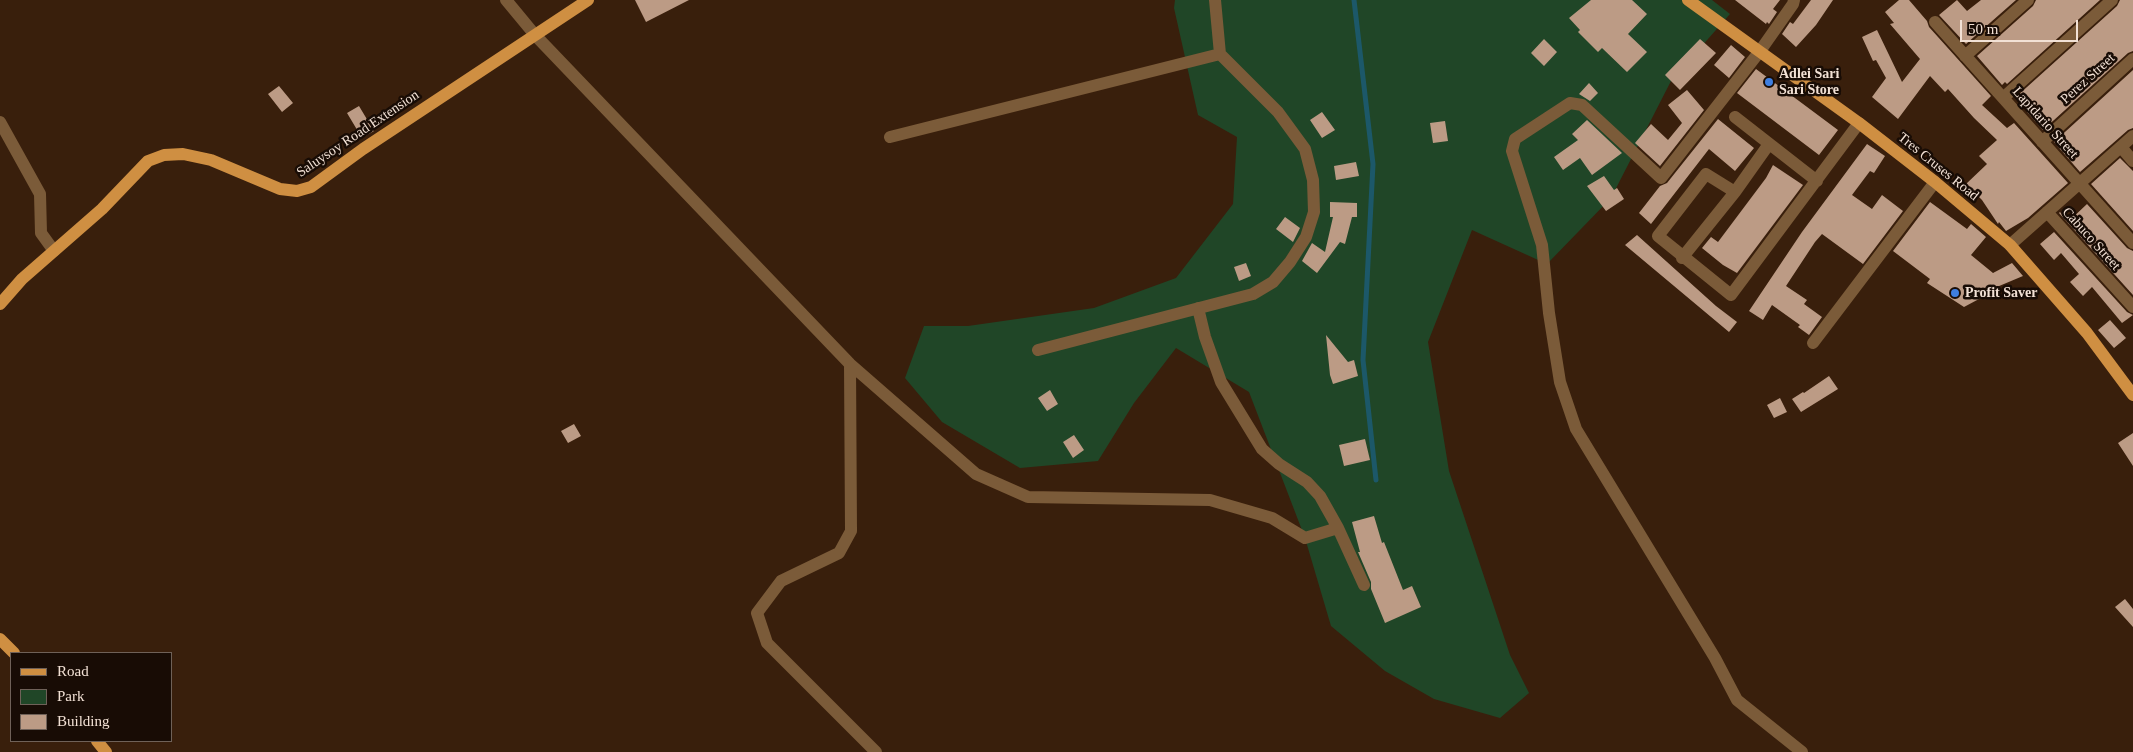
<!DOCTYPE html>
<html>
<head>
<meta charset="utf-8">
<style>
  body { margin:0 }
  #map { position:relative; width:2133px; height:752px; overflow:hidden; background:#391f0c; font-family:Georgia,serif }
  canvas { display:block }
  .legend { position:absolute; left:10px; top:652px; width:162px; height:90px; box-sizing:border-box; background:#180c05; border:1px solid #6f6158; margin:0; padding:6px 9px; list-style:none; font-size:15px; color:#f2e1d5 }
  .legend li { display:flex; align-items:center; gap:10px; height:25px }
  .legend b { width:25px; border:1px solid #6f6158 }
  .scale { position:absolute; left:1960px; top:20px; width:118px; height:22px; box-sizing:border-box; border:2px solid #f2e1d5; border-top:0; padding-left:6px; font-size:15px; line-height:18px; white-space:nowrap; color:#f2e1d5; -webkit-text-stroke:4px #180c05; paint-order:stroke }
</style>
</head>
<body>
<div id="map">
<canvas width="2133" height="752"></canvas>
<ul class="legend">
<li><b style="height:6px;background:#cf8f42"></b>Road</li>
<li><b style="height:14px;background:#204627"></b>Park</li>
<li><b style="height:14px;background:#bc9b85"></b>Building</li>
</ul>
<div class="scale">50 m</div>
</div>
<script>
const ctx = document.querySelector('canvas').getContext('2d');
ctx.lineJoin = 'round';
function paint(path, color) { ctx.fillStyle = color; ctx.fill(path, 'evenodd'); }
const shape = rows => new Path2D(rows.map(r => 'M' + r).join(''));
function stroke(path, color, width, dash) { ctx.strokeStyle = color; ctx.lineWidth = width; ctx.lineCap = dash ? 'butt' : 'round'; ctx.setLineDash(dash || []); ctx.stroke(path); }
function label(font, color, halo, rows, align = 'center') {
  ctx.font = font + ' Georgia,serif'; ctx.lineWidth = 5; ctx.setLineDash([]); ctx.textBaseline = 'middle'; ctx.strokeStyle = halo; ctx.fillStyle = color; for (const [text, x, y, turn = 0] of rows) {
    ctx.save(); ctx.translate(x, y); ctx.rotate((+turn || 0) * Math.PI / 180); ctx.textAlign = isNaN(turn) ? turn : align; if (halo) ctx.strokeText(text, 0, 0); ctx.fillText(text, 0, 0); ctx.restore();
  }
}
paint(shape([
  [1175,0,1712,0,1730,14,1671,81,1611,198,1547,264,1472,230,1428,342,1449,471,1510,655,1529,693,1500,718,1434,699,1385,671,1331,626,1305,538,1249,392,1176,348,1134,403,1098,461,1020,468,942,422,905,378,924,326,968,326,1094,308,1176,278,1233,204,1237,137,1198,115,1174,8]
]), '#204627');
stroke(shape([
  [1354,0,1373,164,1363,360,1376,480]
]), '#1c5869', 5);
paint(shape([
  [635,0,689,0,646,22],
  [1591,0,1632,0,1647,14,1628,34,1647,52,1627,72,1602,48,1598,52,1578,32,1580,30,1569,18],
  [1735,0,1780,0,1773,9,1777,12,1769,24,1767,22,1766,24],
  [1811,0,1833,0,1816,25,1796,47,1782,34,1790,22,1793,24],
  [1899,0,1909,0,1927,21,1929,27,1991,96,1982,105,2007,128,2014,123,2068,183,2028,218,2006,231,1999,222,1998,224,1982,200,1966,184,1987,164,1979,156,1997,140,1974,118,1948,89,1945,92,1930,76,1898,119,1872,97,1886,78,1876,60,1873,61,1862,37,1877,30,1902,82,1920,59,1890,24,1894,23,1885,12],
  [1957,0,1967,11,1981,0,2016,0,1966,44,1939,15],
  [2036,0,2100,0,2007,84,2005,82,2002,85,1977,56,2033,6],
  [2120,0,2133,0,2133,51,2128,53,2043,130,2027,112,2030,110,2017,96,2117,6],
  [1544,39,1557,52,1544,66,1531,53],
  [1700,39,1716,53,1680,90,1665,75],
  [1731,45,1745,57,1729,78,1714,65],
  [1756,69,1838,130,1819,155,1737,93],
  [2133,70,2133,128,2128,130,2080,172,2054,142],
  [1589,83,1598,93,1590,101,1579,94],
  [279,86,293,103,282,112,268,94],
  [1687,90,1704,110,1660,166,1635,143,1651,124,1668,140,1682,123,1668,105],
  [359,106,374,131,362,138,347,113],
  [1322,112,1335,130,1322,138,1310,120],
  [1718,119,1754,148,1735,171,1709,149,1651,224,1639,213,1660,186,1667,183],
  [1587,120,1622,153,1592,175,1580,158,1563,170,1554,157,1578,140,1572,134],
  [1445,121,1448,141,1433,143,1430,123],
  [1867,144,1885,156,1874,173,1870,171,1852,195,1872,209,1882,195,1903,211,1863,264,1822,234,1815,242,1786,286,1807,300,1804,304,1822,317,1809,335,1798,327,1800,325,1772,305,1763,320,1749,311,1802,232],
  [2120,158,2133,171,2133,231,2091,184],
  [1356,162,1359,176,1336,180,1334,166],
  [1773,165,1803,185,1737,273,1723,265,1702,248,1711,237,1718,242,1766,178],
  [1604,176,1614,190,1617,188,1624,199,1606,211,1587,186],
  [1330,202,1357,203,1357,217,1352,217,1345,244,1340,242,1317,273,1302,261,1312,243,1325,252,1333,217,1330,217],
  [1930,202,1967,229,1971,224,1986,237,1971,255,1993,273,2012,263,2023,276,1992,289,1994,291,1964,307,1927,283,1930,279,1893,251],
  [2087,204,2127,248,2133,251,2133,295,2059,213,2060,212,2068,222],
  [1285,217,1300,228,1293,242,1276,229],
  [2054,232,2127,312,2133,315,2122,323,2092,287,2083,296,2070,282,2079,274,2061,253,2054,260,2040,244],
  [1637,235,1716,306,1737,322,1729,332,1625,245],
  [1246,263,1251,276,1239,281,1234,267],
  [2110,320,2126,338,2114,348,2098,330],
  [1326,335,1348,362,1354,360,1358,376,1333,384,1330,375],
  [1829,376,1838,389,1801,412,1792,399,1803,392,1804,393],
  [1050,390,1058,404,1047,411,1038,398],
  [1780,398,1787,412,1774,418,1767,405],
  [574,424,581,436,568,443,561,431],
  [2133,433,2133,466,2118,443],
  [1074,435,1084,450,1073,458,1063,442],
  [1365,439,1370,460,1344,466,1339,445],
  [1374,516,1382,543,1384,542,1403,590,1412,586,1421,607,1385,623,1371,589,1371,582,1358,552,1360,552,1352,522],
  [2125,599,2133,609,2133,627,2115,607]
]), '#bc9b85');
stroke(shape([
  [506,0,535,35,850,364,976,474,1028,497,1210,500,1272,518,1305,538,1338,528],
  [1794,0,1793,4,1760,51,1661,178,1582,105,1570,103,1515,139,1512,151,1542,245,1549,313,1560,382,1576,429,1715,658,1737,700,1802,752],
  [1935,22,2133,243],
  [1965,56,2028,0],
  [2003,98,2112,0],
  [1735,117,1817,181],
  [0,122,40,194,41,233,54,251],
  [890,137,1220,54],
  [2042,142,2133,59],
  [2121,147,2133,161],
  [1735,192,1706,174,1658,236,1731,295,1859,123],
  [2047,212,2133,307],
  [2010,245,2133,136],
  [1682,258,1735,192,1769,144],
  [1198,308,1205,337,1221,382,1262,449,1279,464,1307,482,1320,496,1338,528,1364,585],
  [1813,343,1935,182],
  [1038,350,1253,294,1273,282,1290,262,1306,237,1314,212,1313,180,1305,149,1278,112,1220,54,1215,0],
  [850,364,851,531,839,553,781,581,757,613,767,643,876,752]
]), '#7b5b39', 12);
stroke(shape([
  [1688,0,1859,123,1935,182,2010,245,2087,333,2133,395],
  [0,304,22,279,102,209,148,161,164,155,183,154,211,160,280,189,297,191,311,187,363,149,588,0],
  [0,639,14,653],
  [97,741,106,752]
]), '#cf8f42', 12);
for (const [x, y, r, color] of [
  [1769,82,5,"#3f7fe0"],
  [1955,293,5,"#3f7fe0"]
]) { const dot = new Path2D(); dot.arc(x, y, r, 0, 2 * Math.PI); ctx.fillStyle = color; ctx.fill(dot); stroke(dot, '#180c05', 2); }
label('bold 14px', '#f2e1d5', '#180c05', [
  ["Adlei Sari",1779,74],
  ["Sari Store",1779,90],
  ["Profit Saver",1965,293]
], 'left');
label('14px', '#f2e1d5', '#180c05', [
  ["Perez Street",2088,79,-42],
  ["Lapidario Street",2045,123,48],
  ["Saluysoy Road Extension",358,134,-34],
  ["Tres Cruses Road",1938,167,39],
  ["Cabuco Street",2091,239,48]
]);
</script>
</body>
</html>
